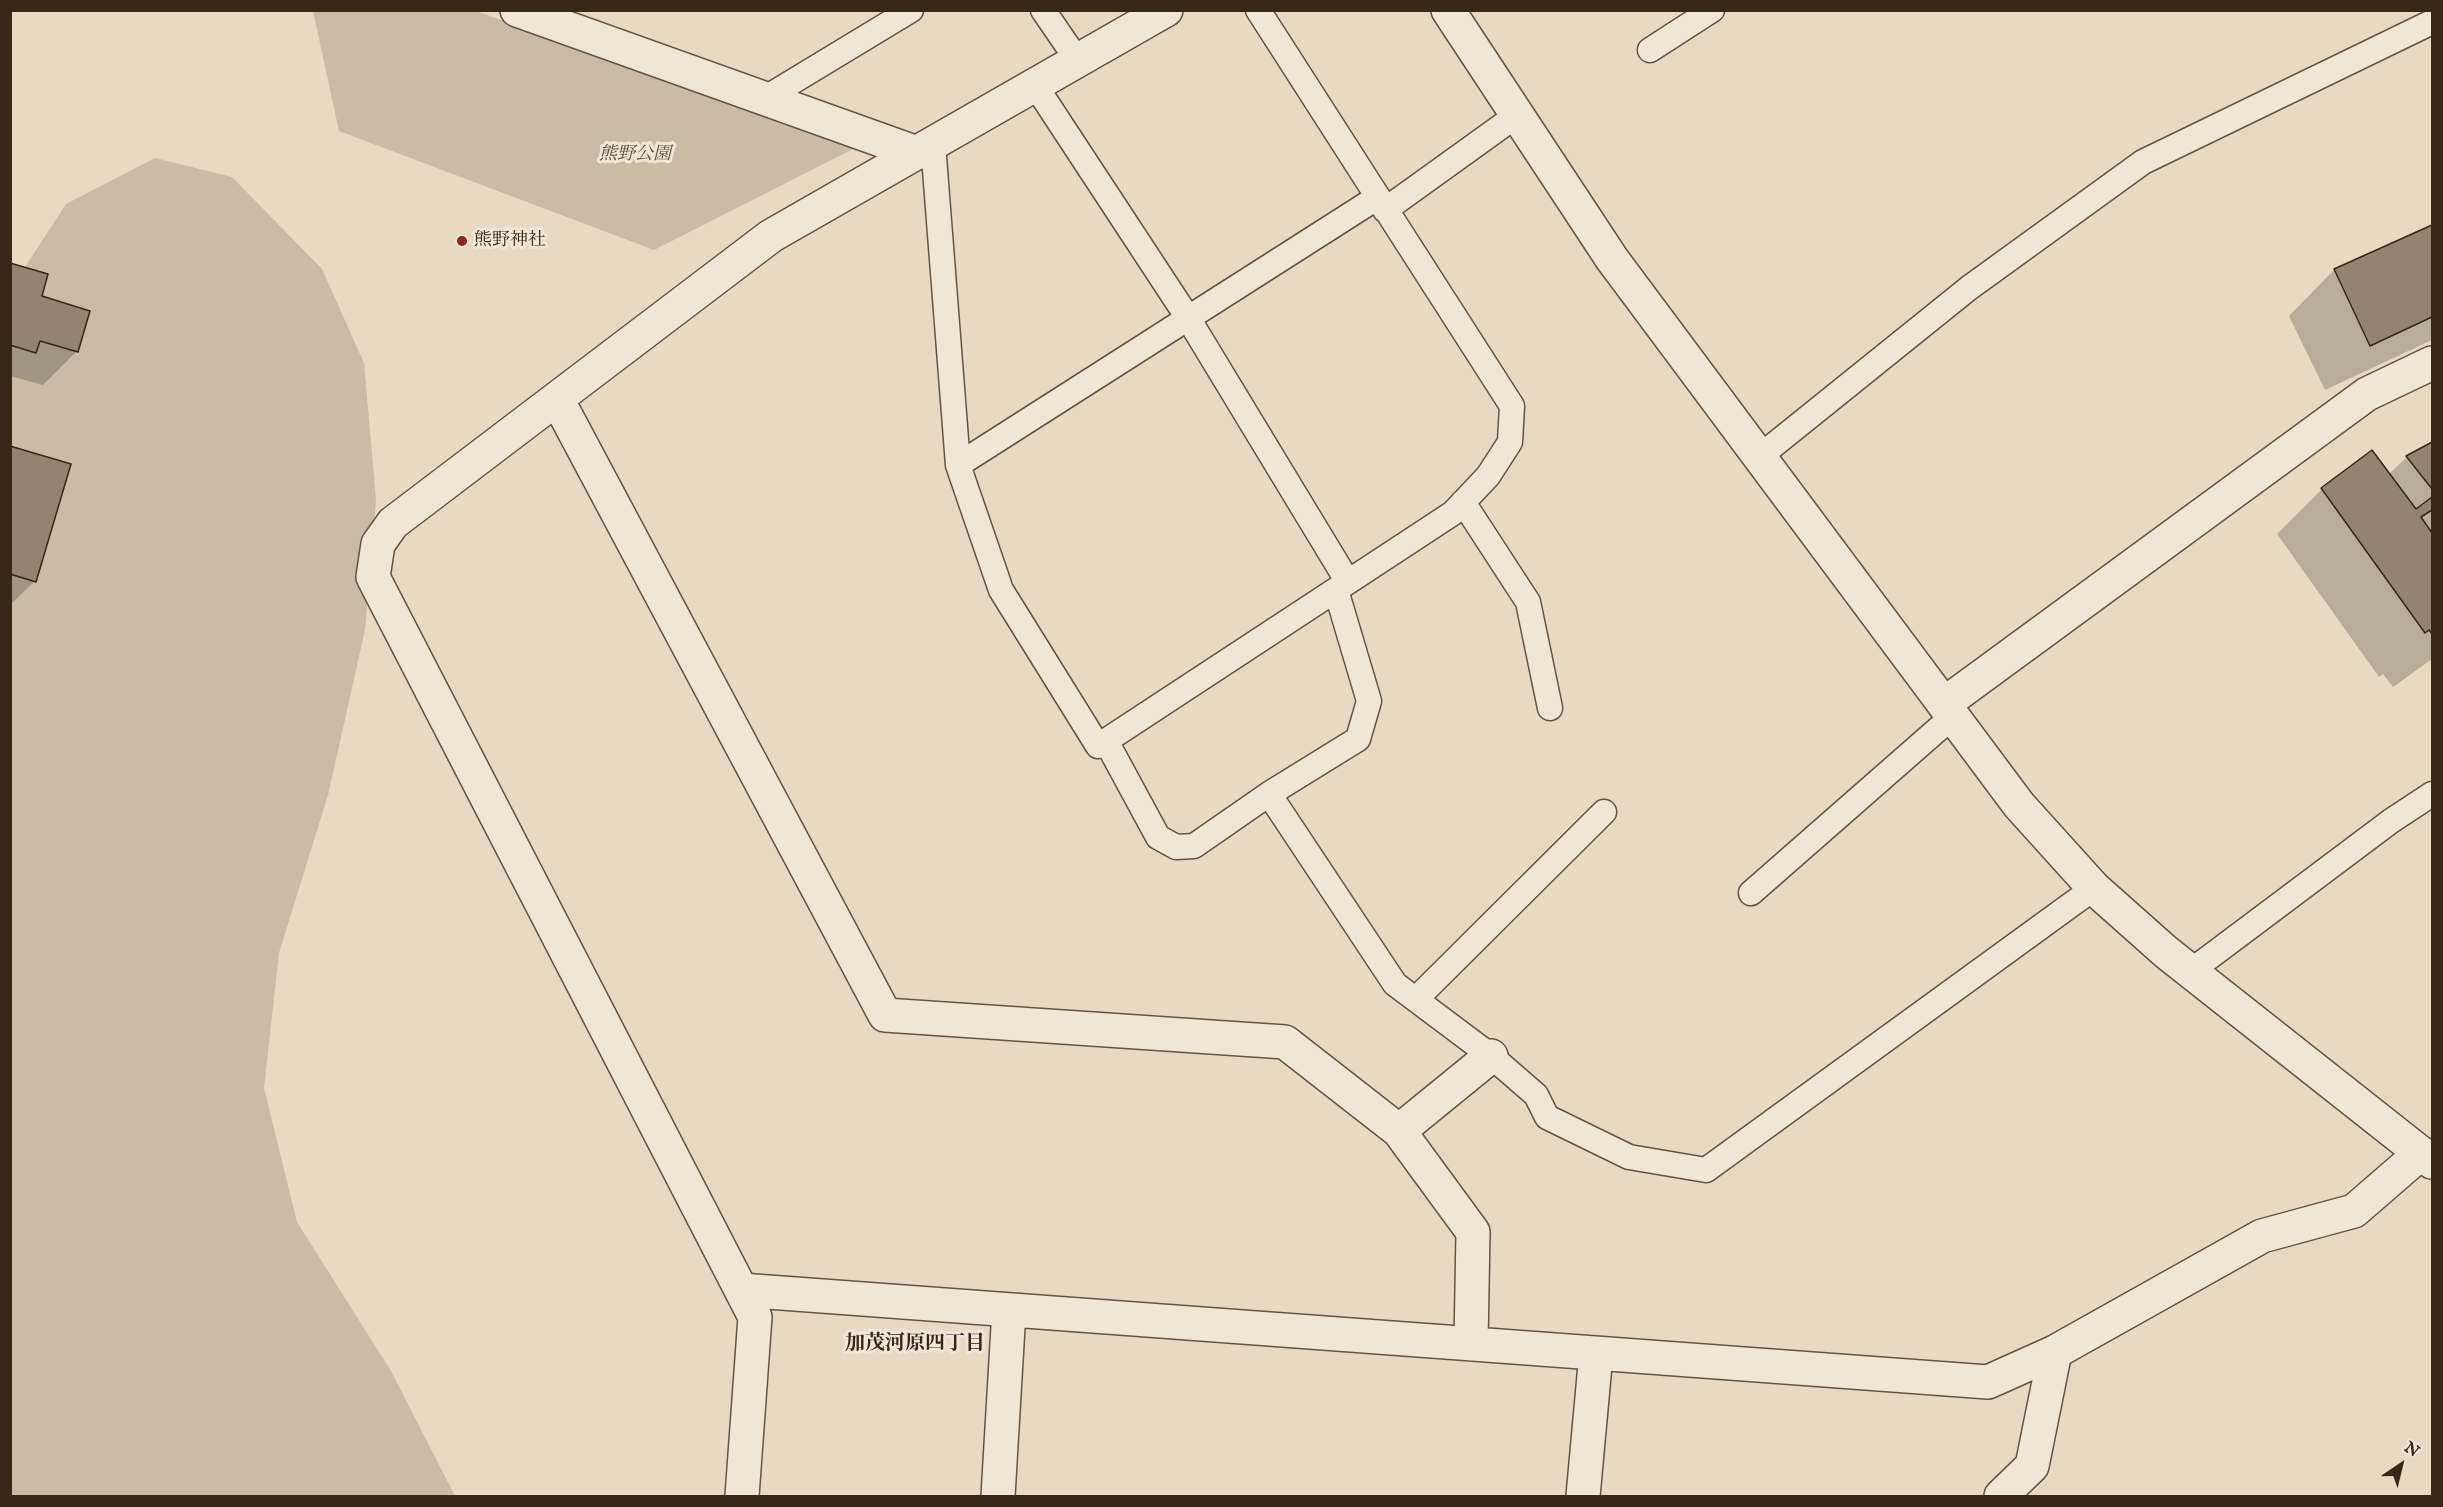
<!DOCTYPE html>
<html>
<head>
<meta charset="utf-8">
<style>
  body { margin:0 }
  #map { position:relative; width:2443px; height:1507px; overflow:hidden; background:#e7d9c2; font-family:"IM FELL English",serif }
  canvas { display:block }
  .frame { position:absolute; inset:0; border:12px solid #372719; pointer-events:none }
  .north { position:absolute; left:2371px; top:1435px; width:60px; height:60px; -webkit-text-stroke:4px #efe6d7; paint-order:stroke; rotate:35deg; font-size:16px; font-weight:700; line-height:24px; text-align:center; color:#372719 }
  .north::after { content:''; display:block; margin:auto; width:21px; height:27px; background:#372719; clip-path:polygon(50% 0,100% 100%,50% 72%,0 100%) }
</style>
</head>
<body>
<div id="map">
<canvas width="2443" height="1507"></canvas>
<div class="frame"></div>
<div class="north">N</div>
</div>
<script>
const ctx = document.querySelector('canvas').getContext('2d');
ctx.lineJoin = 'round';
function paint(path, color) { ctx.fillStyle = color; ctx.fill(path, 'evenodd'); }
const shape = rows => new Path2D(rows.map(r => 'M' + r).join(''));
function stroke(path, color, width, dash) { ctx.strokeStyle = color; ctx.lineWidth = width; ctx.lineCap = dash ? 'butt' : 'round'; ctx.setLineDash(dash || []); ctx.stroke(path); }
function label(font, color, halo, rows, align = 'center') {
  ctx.font = font + ' "IM FELL English","Noto Serif JP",serif'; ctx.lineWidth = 6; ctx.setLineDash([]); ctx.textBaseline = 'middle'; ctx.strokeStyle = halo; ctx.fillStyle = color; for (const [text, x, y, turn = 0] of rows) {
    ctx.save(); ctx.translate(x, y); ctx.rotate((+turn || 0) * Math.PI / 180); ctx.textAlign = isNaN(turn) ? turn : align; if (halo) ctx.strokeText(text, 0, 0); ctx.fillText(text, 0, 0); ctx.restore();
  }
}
paint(shape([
  [313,11,476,11,857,147,654,250,339,131],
  [155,158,232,177,322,269,364,363,376,500,365,630,328,795,279,953,264,1088,297,1222,391,1371,455,1496,11,1496,10,290,66,204]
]), '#c9bba5');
paint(shape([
  [2432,226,2432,340,2325,390,2289,316,2334,270],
  [10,264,40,297,89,312,76,352,43,385,10,376],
  [2432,444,2432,659,2393,687,2383,674,2379,677,2277,534,2322,489,2388,475,2407,457],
  [10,448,35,581,10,605]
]), '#0003');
const building = shape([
  [2432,225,2432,317,2370,346,2334,269,2432,225],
  [10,263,48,274,42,296,90,311,78,352,40,341,36,353,10,345,10,263],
  [2432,442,2432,489,2406,456,2432,442],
  [10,446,71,464,36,582,10,574,10,446],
  [2372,450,2416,509,2432,497,2432,510,2421,517,2432,533,2432,634,2429,630,2425,633,2321,488,2372,450]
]);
paint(building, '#938471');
stroke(building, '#372719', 1.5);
const service = shape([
  [1043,10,1078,61],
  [1650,50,1712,10],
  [1035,85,1188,318,1348,582],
  [764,99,911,10],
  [933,144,958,465,1001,590,1098,746,1453,513,1488,476,1510,442,1512,406,1258,10],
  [1385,210,1517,115],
  [1759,457,1969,288,2143,162,2432,22],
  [958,465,1378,197],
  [1463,502,1528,602,1550,708],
  [1106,741,1158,837,1176,847,1194,846,1269,794,1358,739,1369,701,1336,590],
  [1269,794,1395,984,1491,1056,1536,1095,1547,1117,1629,1157,1706,1170,2094,888],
  [1751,893,1953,716],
  [2191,971,2391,821,2432,794],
  [1416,999,1604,812]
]);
const minor = shape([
  [517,10,917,153],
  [557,399,885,1015,1285,1042,1399,1131,1473,1232,1471,1344],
  [1944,704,2367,394,2432,363],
  [1399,1131,1491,1056],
  [741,1290,1988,1382,2055,1352,2262,1236,2354,1211,2421,1153],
  [742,1496,755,1317,373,577,378,544,393,523,771,236,1166,10],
  [998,1496,1009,1310],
  [1583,1496,1596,1354],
  [2001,1496,2032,1466,2055,1352]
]);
const tertiary = shape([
  [1448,10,1612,259,2019,805,2094,888,2166,952,2432,1162]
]);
stroke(service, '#635443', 27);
stroke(minor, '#635443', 36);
stroke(tertiary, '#635443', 36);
stroke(service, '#efe6d7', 24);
stroke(minor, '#efe6d7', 33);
stroke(tertiary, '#efe6d7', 33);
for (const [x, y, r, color] of [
  [462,241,6,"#8f2418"]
]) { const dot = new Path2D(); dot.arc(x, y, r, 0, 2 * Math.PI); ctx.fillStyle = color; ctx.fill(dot); stroke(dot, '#efe6d7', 2); }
label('italic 18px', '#5c4c3c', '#efe6d7', [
  ["熊野公園",635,155]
]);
label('18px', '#372719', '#efe6d7', [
  ["熊野神社",474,241]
], 'left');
label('bold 20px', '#372719', '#efe6d7', [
  ["加茂河原四丁目",915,1345]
]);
</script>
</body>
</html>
